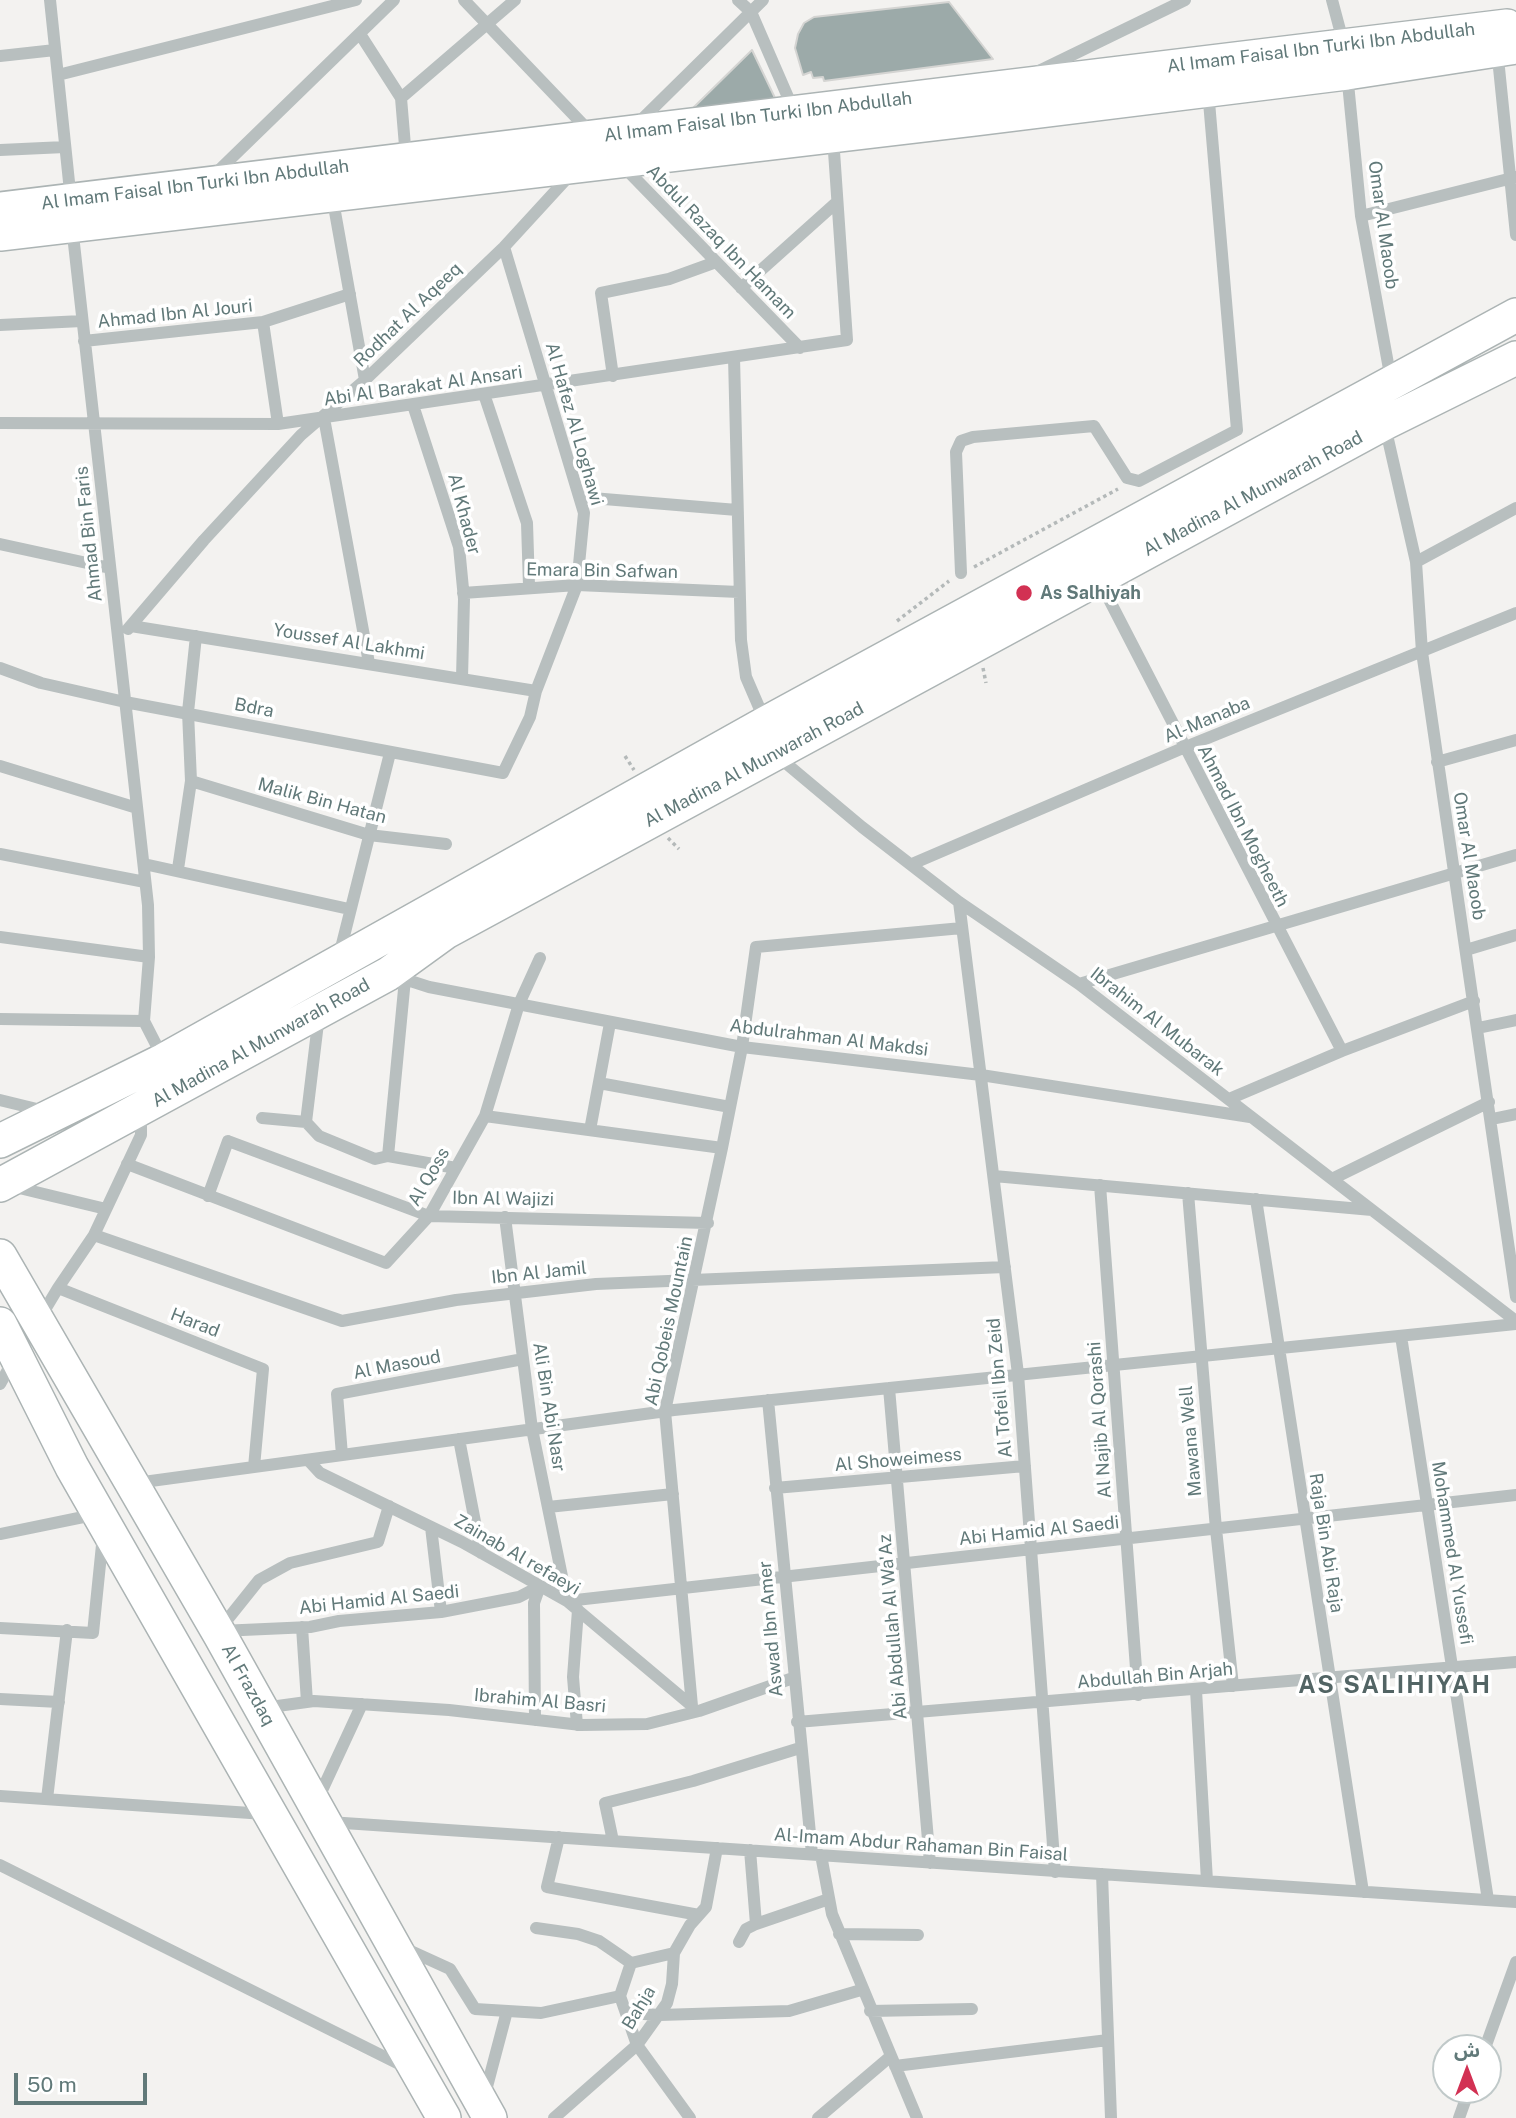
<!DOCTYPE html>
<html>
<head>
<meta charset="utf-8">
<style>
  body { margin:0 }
  #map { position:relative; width:1516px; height:2118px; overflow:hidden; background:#f3f2f0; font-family:"Public Sans","Noto Sans Arabic",sans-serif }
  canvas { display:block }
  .north { position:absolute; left:1432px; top:2034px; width:70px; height:70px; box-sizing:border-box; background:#fff; border:2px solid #c0c9c9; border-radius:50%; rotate:0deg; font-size:19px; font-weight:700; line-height:28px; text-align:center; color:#617979 }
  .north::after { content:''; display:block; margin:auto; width:24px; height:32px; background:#d23153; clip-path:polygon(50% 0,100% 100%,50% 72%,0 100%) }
  .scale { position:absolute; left:14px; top:2073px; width:133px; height:32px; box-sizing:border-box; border:4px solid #617979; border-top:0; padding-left:9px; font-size:21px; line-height:24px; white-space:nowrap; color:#617979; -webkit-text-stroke:5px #fff; paint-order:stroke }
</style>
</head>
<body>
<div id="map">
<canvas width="1516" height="2118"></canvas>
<div class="north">ش</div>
<div class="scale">50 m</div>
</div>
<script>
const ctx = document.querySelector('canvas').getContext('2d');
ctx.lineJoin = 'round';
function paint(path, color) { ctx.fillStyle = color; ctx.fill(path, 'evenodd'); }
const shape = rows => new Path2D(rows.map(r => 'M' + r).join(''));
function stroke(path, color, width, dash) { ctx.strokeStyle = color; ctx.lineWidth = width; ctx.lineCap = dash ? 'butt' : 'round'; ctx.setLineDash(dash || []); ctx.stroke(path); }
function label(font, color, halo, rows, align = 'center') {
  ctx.font = font + ' "Public Sans",sans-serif'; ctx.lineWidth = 7; ctx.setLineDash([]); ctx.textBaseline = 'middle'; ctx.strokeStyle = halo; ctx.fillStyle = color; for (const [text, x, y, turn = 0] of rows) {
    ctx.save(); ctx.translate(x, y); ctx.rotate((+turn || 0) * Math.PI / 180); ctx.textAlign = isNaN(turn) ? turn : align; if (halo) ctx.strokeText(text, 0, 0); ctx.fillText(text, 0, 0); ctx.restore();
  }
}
const building = shape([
  [949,2,993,59,824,81,823,77,813,78,811,72,803,75,795,48,798,34,804,23,814,17,949,2],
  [752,50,776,100,692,109,752,50]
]);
paint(building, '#9caaa9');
stroke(building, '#d4d4d2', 2);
const major = shape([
  [0,209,1507,26],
  [0,234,974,119,1347,73,1516,47],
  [0,1141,164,1060,766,723,1516,315],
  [0,1185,388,974,446,932,1385,423,1516,358],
  [0,1256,220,1635,490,2118],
  [0,1324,72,1467,444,2118]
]);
stroke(major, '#acb4b4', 36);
stroke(shape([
  [974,567,1118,489],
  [897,621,949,581],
  [983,668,986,683],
  [625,756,634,770],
  [668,838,679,849]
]), '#b4b9b9', 3.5, [3.5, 3.5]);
stroke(shape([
  [50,0,71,201],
  [464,0,592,134],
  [738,0,751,12,794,111],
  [1332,0,1344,45],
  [360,34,401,98,406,158],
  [0,56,55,50],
  [1499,68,1516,235],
  [1039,71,1185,0],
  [1347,73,1361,216,1391,380],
  [58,75,356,0],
  [401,98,515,0],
  [636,125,763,0],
  [0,150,65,147],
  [622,165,800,348],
  [214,175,394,0],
  [332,195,365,380],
  [1361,216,1516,177],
  [72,226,148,905,149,957,144,1021,164,1060],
  [504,247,584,513,577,585,536,691],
  [741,288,837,202],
  [263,322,278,424],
  [0,325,82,321],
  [84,341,263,322,350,294],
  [734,357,741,640,746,677,765,721],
  [613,376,601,293,669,279,716,262],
  [484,394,527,523,529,586],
  [413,405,459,547,464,599,462,678],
  [324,418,369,663],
  [0,423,278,424,847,340,833,137],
  [1385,426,1416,562,1422,652,1516,1297],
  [580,497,737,510],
  [0,544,110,568],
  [1416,562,1516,508],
  [961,573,956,452,961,441,973,437,1094,426,1127,478,1139,481,1237,430,1208,90],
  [1098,578,1342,1051],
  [463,593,577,585,739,592],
  [128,629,204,540,301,435,365,380,504,247,571,174],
  [0,668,41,683,125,702,503,773,530,717,536,691,131,626],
  [781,753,788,765,862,827,959,902,1079,984,1516,1321],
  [1437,762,1516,740],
  [0,766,137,808],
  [191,781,369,835,446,844],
  [0,854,145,882],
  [144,864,349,909],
  [912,864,1183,748,1516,613],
  [178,869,191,781,188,712,196,636],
  [959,902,1018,1374,1055,1872],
  [0,937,149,957],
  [1466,950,1516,935],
  [339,956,390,753],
  [395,976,429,987,742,1047,981,1075,1250,1117],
  [1079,984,1516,855],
  [0,1019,144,1021],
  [1478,1028,1516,1020],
  [599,1083,730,1107],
  [1229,1099,1342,1051,1474,1001],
  [0,1100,45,1111],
  [485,1116,722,1148],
  [262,1118,306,1122,319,1015],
  [1492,1119,1516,1114],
  [306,1122,319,1136,375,1159,388,1156,456,1168],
  [590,1130,610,1023],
  [388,1156,405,979],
  [127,1164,386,1263,429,1216,485,1116,519,1004,540,958],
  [994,1176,1372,1210],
  [1332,1179,1489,1102],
  [1100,1185,1138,1695],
  [11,1186,106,1209],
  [1188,1193,1216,1529,1233,1686],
  [208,1196,228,1141,429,1216,708,1223],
  [1256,1199,1363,1892],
  [505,1217,532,1429,567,1601,1516,1495],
  [94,1235,342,1321,456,1300,596,1284,1005,1267],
  [58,1288,94,1235,141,1135,141,1111],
  [40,1318,58,1288,263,1369,254,1467],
  [1401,1336,1488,1900],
  [0,1384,14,1359],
  [889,1388,930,1863],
  [768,1400,812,1854],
  [459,1439,481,1553],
  [342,1455,337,1394,523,1359],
  [308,1460,320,1473,462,1542,567,1601,692,1706],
  [136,1483,674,1410,1516,1324],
  [775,1488,1025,1466],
  [548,1507,673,1494],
  [431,1527,441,1612],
  [0,1534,98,1514],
  [302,1627,307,1702],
  [0,1628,93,1633,103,1535],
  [219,1630,259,1580,290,1563,378,1542,389,1506],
  [220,1631,310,1627,339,1621,441,1612,519,1597,540,1586],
  [1196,1690,1207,1881],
  [0,1699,59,1702],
  [692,1706,665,1411,722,1148,742,1047,756,947,962,928],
  [263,1708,314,1701,449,1710,581,1725,647,1724,699,1711,793,1678],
  [535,1720,534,1603,540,1586],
  [797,1722,1516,1662],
  [577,1725,573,1677,578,1610],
  [0,1796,265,1814],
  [47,1799,67,1630],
  [318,1799,362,1704],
  [329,1822,1516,1902],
  [559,1837,547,1887,699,1915],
  [613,1841,605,1803,693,1781,800,1748],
  [750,1850,756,1924,829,1899],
  [821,1855,832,1914,917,2118],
  [0,1865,405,2067],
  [1102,1874,1111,2118],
  [536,1928,578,1934,599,1941,631,1963,674,1953],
  [839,1934,918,1935],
  [739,1942,746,1929,756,1924],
  [404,1948,450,1969,475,2009,541,2013,620,1996],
  [631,1963,620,1996,637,2045,690,2118],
  [870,2011,972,2009],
  [627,2013,660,2015,789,2011,861,1990],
  [1485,2048,1516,1962],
  [895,2066,1108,2040],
  [484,2098,507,2011],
  [554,2118,637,2045,667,2003,672,1984,674,1953,690,1925,706,1907,717,1848],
  [818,2118,891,2056],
  [1459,2118,1469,2090]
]), '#b8bfbf', 12);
stroke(major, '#fff', 33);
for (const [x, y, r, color] of [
  [1024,593,9,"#d23153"]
]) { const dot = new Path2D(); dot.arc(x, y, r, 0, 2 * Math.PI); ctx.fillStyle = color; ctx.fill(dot); stroke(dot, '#fff', 2.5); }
label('18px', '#617979', '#fff', [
  ["Al Imam Faisal Ibn Turki Ibn Abdullah",1321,48,-7],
  ["Al Imam Faisal Ibn Turki Ibn Abdullah",758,117,-7],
  ["Al Imam Faisal Ibn Turki Ibn Abdullah",195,185,-7],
  ["Omar Al Maoob",1383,225,82],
  ["Abdul Razaq Ibn Hamam",721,242,46],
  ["Ahmad Ibn Al Jouri",175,314,-6],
  ["Rodhat Al Aqeeq",408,315,-44],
  ["Abi Al Barakat Al Ansari",423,386,-8],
  ["Al Hafez Al Loghawi",574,424,74],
  ["Al Madina Al Munwarah Road",1253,494,-28],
  ["Al Khader",464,514,75],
  ["Ahmad Bin Faris",89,534,-96],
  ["Emara Bin Safwan",602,571,1],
  ["Youssef Al Lakhmi",349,642,9],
  ["Bdra",254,708,11],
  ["Al-Manaba",1207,720,-23],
  ["Al Madina Al Munwarah Road",754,765,-28],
  ["Malik Bin Hatan",322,801,15],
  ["Ahmad Ibn Mogheeth",1243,826,63],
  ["Omar Al Maoob",1469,856,81],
  ["Ibrahim Al Mubarak",1157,1022,38],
  ["Abdulrahman Al Makdsi",829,1038,7],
  ["Al Madina Al Munwarah Road",261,1043,-29],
  ["Al Qoss",429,1177,-60],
  ["Ibn Al Wajizi",503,1199,1],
  ["Ibn Al Jamil",539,1273,-6],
  ["Abi Qobeis Mountain",669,1321,-78],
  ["Harad",195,1323,21],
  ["Al Masoud",397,1365,-11],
  ["Al Tofeil Ibn Zeid",1000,1388,-95],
  ["Ali Bin Abi Nasr",549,1407,81],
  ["Al Najib Al Qorashi",1100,1420,-94],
  ["Mawana Well",1191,1441,-95],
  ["Al Showeimess",898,1460,-5],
  ["Abi Hamid Al Saedi",1039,1531,-6],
  ["Raja Bin Abi Raja",1326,1543,81],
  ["Mohammed Al Yussefi",1452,1553,81],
  ["Zainab Al refaeyi",517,1555,30],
  ["Abi Hamid Al Saedi",379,1600,-6],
  ["Abi Abdullah Al Wa'Az",893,1627,-95],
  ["Aswad Ibn Amer",771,1629,-95],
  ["Abdullah Bin Arjah",1155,1676,-5],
  ["Al Frazdaq",248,1685,61],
  ["Ibrahim Al Basri",540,1701,5],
  ["Al-Imam Abdur Rahaman Bin Faisal",921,1845,4],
  ["Bahja",639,2008,-59]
]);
label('bold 18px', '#617979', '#fff', [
  ["As Salhiyah",1040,593]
], 'left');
ctx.letterSpacing = '2px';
label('bold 24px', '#526464', '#fff', [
  ["AS SALIHIYAH",1395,1686]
]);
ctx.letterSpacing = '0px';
</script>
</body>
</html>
